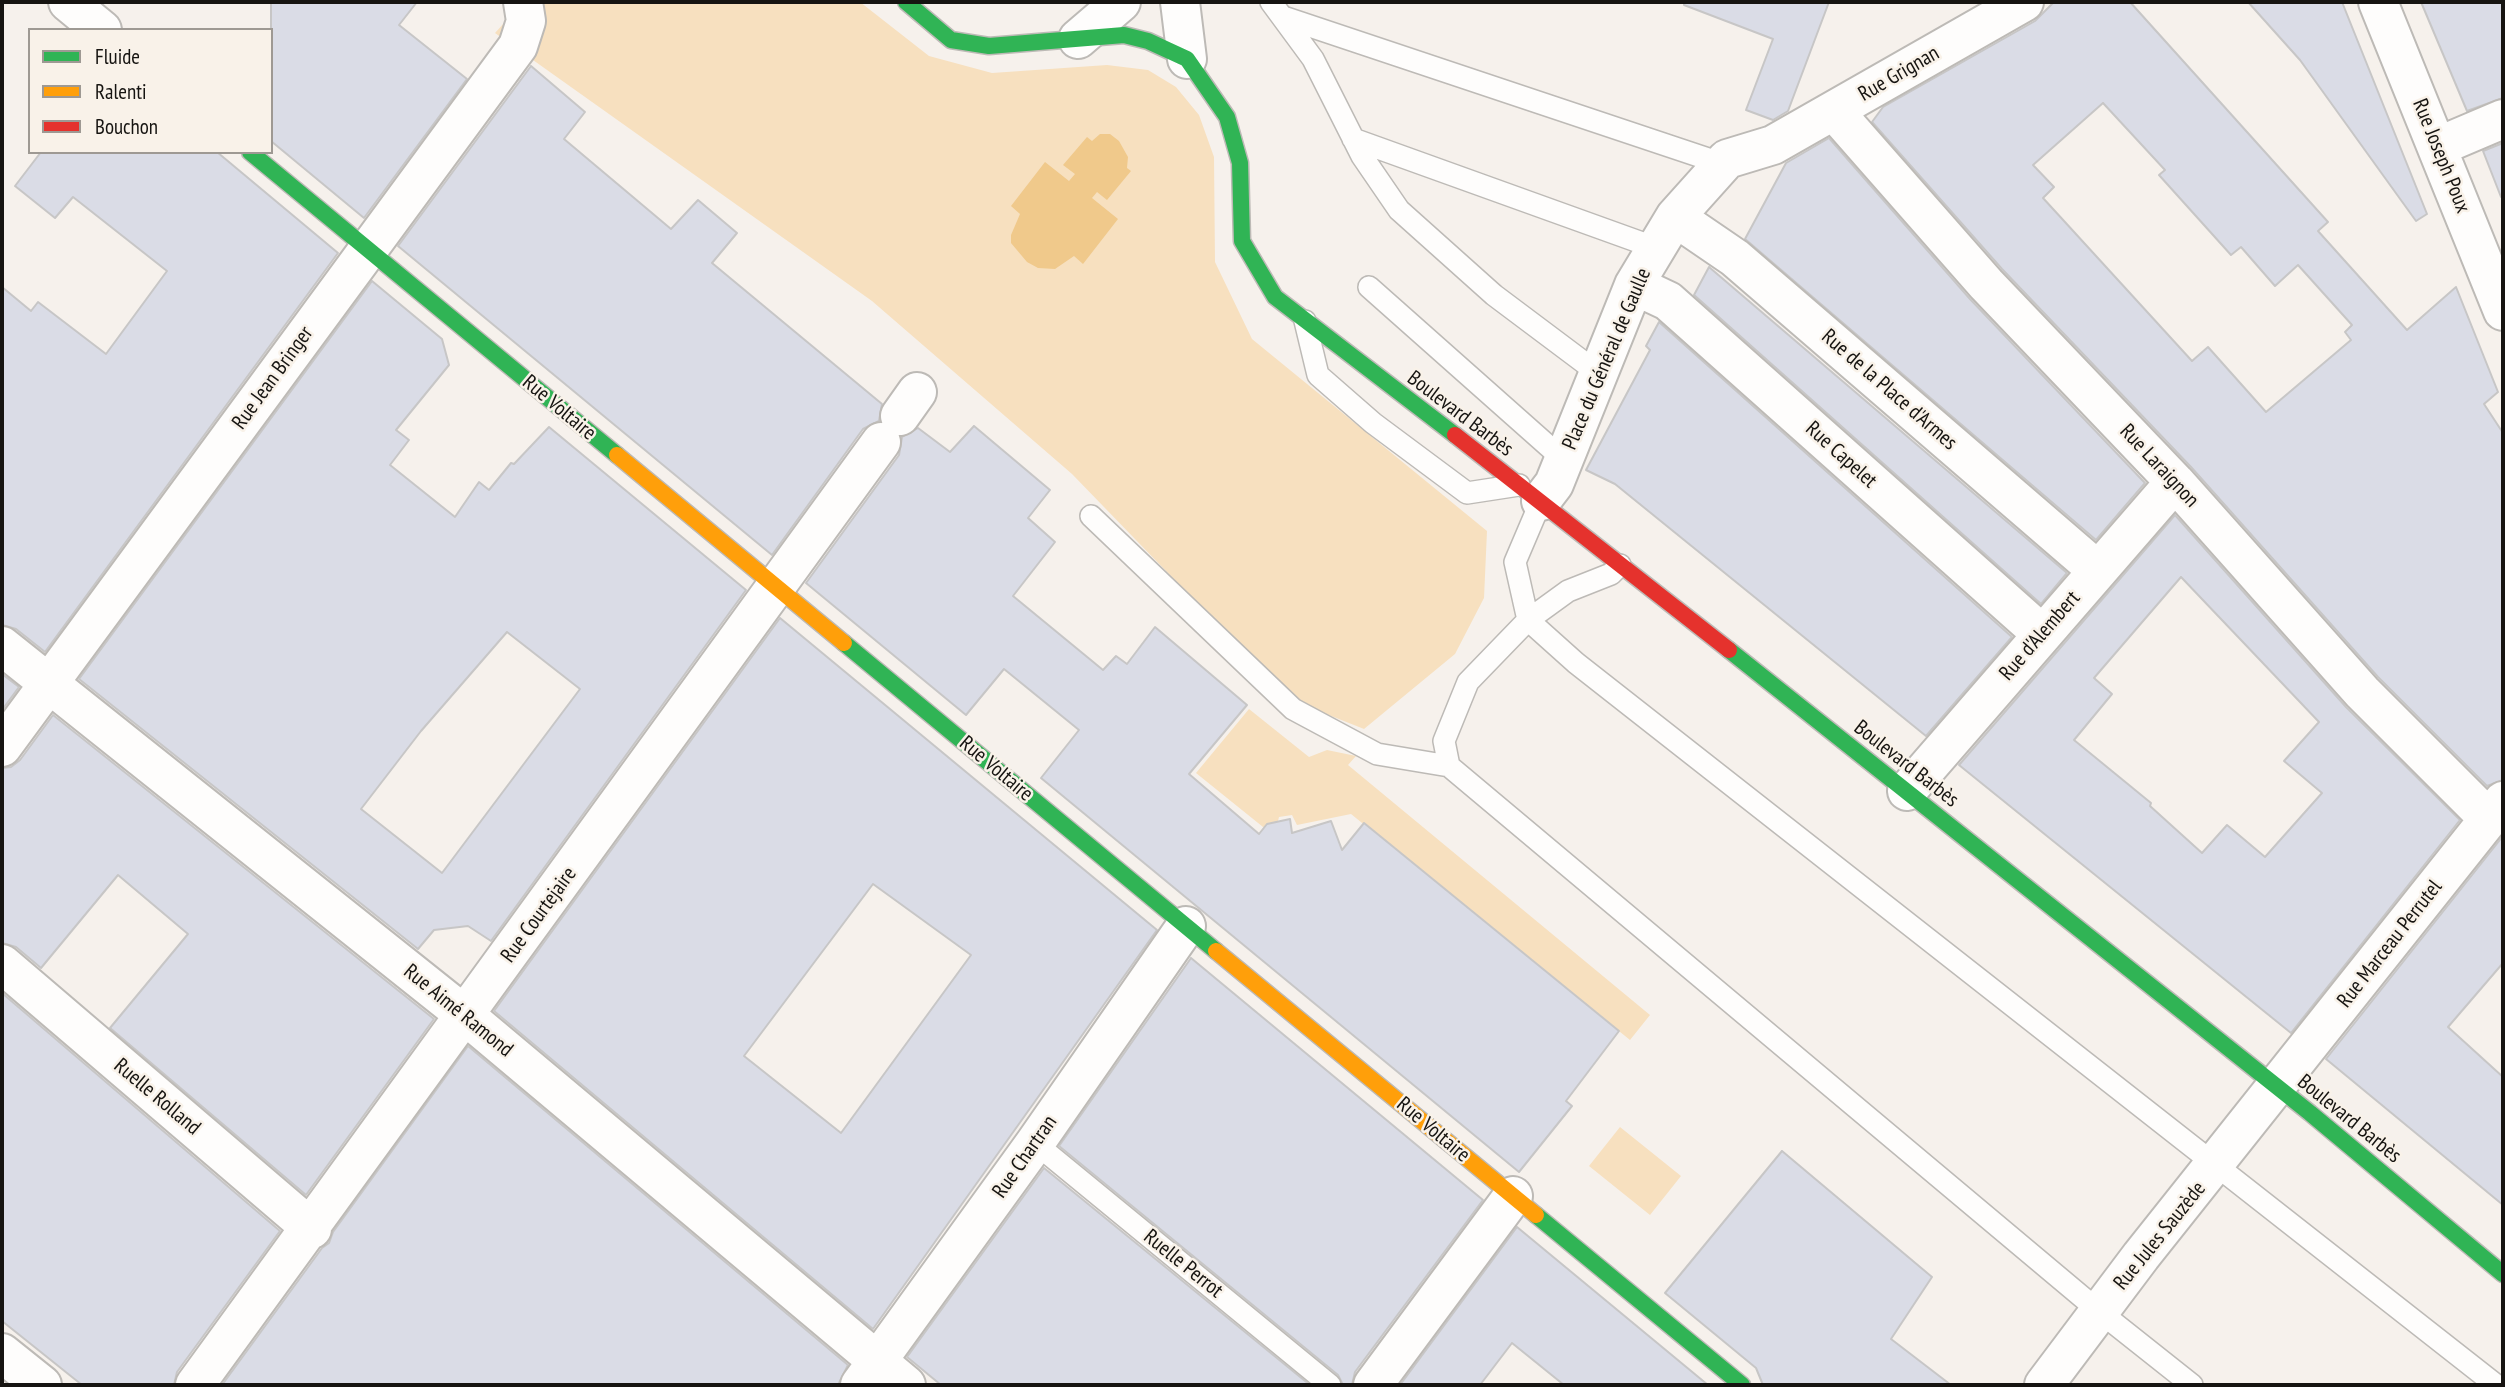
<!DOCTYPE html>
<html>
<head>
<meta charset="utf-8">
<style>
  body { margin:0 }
  #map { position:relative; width:2505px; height:1387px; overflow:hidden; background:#f6f1ec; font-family:"PT Sans Narrow",sans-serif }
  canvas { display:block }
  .frame { position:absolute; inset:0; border:4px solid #161411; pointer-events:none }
  .legend { position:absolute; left:28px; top:28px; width:245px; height:126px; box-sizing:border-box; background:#f9f2e9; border:2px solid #9e9993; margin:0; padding:9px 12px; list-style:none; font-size:21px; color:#161411 }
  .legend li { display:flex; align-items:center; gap:14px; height:35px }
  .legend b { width:35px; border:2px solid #9e9993 }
</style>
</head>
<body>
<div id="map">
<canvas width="2505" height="1387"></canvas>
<div class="frame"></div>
<ul class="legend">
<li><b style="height:9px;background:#30b455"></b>Fluide</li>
<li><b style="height:9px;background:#ff9f0a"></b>Ralenti</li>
<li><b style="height:9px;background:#e5322d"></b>Bouchon</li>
</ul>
</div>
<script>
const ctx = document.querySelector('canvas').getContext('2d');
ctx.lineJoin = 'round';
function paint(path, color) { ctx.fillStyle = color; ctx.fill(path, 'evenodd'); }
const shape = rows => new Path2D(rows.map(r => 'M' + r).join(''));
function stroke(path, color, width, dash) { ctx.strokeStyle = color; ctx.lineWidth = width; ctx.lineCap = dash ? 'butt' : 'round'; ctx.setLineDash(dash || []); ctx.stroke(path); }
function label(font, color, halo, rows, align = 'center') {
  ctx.font = font + ' "PT Sans Narrow",sans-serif'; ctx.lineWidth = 5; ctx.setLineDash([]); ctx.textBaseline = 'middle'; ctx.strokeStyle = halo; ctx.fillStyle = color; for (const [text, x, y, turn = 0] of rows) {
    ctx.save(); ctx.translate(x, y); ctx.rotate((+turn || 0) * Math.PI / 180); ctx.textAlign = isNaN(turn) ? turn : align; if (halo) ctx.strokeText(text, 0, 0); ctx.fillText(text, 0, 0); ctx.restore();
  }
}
paint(shape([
  [523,2,860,2,929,56,992,73,1107,65,1148,70,1176,87,1199,115,1214,157,1215,262,1252,339,1487,531,1484,598,1455,654,1364,729,1291,700,1072,474,872,301,495,33],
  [1249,709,1309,757,1327,750,1356,756,1348,765,1650,1015,1630,1040,1351,814,1297,825,1292,815,1279,817,1276,829,1268,831,1196,773],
  [1620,1127,1681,1176,1650,1215,1589,1166]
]), '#f7e0bf');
paint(shape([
  [1100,134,1110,134,1119,141,1128,157,1127,168,1131,171,1107,200,1097,192,1092,198,1118,219,1083,264,1074,256,1055,269,1038,268,1027,262,1011,243,1011,235,1020,214,1011,206,1045,162,1069,181,1075,174,1063,165,1087,137,1092,141]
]), '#f0c98b');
const building = shape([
  [271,2,417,2,399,25,467,79,364,218,271,141,271,2],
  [1684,2,1829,2,1788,111,1773,120,1746,110,1773,39,1684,5,1684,2],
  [2054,2,2130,2,2328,222,2318,231,2407,330,2456,287,2498,392,2484,404,2503,433,2503,780,2487,786,2378,677,2191,467,2002,269,1872,122,1883,107,2035,21,2054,2],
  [2103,103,2165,170,2159,175,2231,255,2241,247,2275,286,2298,265,2352,325,2345,332,2351,340,2266,412,2208,347,2192,361,2043,198,2054,187,2033,165,2103,103],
  [2248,2,2342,2,2427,214,2416,221,2300,60,2248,2],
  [2421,2,2503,2,2503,98,2467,111,2421,2],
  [531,66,585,112,564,139,671,229,698,200,737,233,712,263,882,404,879,421,863,429,772,555,398,246,531,66],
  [1829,138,1970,299,2145,483,2096,540,1745,239,1786,163,1829,138],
  [2503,143,2503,197,2501,197,2483,151,2503,143],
  [41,152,217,152,338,253,45,652,16,629,2,625,2,287,31,311,38,302,106,354,167,271,73,197,55,218,15,186,41,152],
  [1709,267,2067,573,2041,604,1694,295,1709,267],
  [372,281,442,339,449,365,396,430,409,440,390,465,455,517,479,482,489,490,511,463,514,464,549,427,746,590,491,941,468,926,434,930,418,949,79,679,372,281],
  [507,632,580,689,442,873,361,809,421,731,507,632],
  [1659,322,2012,637,1926,736,1615,484,1586,470,1650,350,1646,346,1659,322],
  [974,426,1050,490,1028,518,1055,542,1013,596,1103,670,1116,656,1127,664,1155,627,1247,705,1189,774,1259,834,1267,824,1290,819,1292,833,1331,821,1342,850,1364,823,1619,1031,1566,1101,1572,1106,1519,1172,1041,778,1079,730,1004,669,966,715,806,583,899,455,902,437,918,428,950,452,974,426],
  [2175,515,2346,707,2460,820,2291,1033,1959,765,2175,515],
  [2181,577,2319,722,2284,761,2322,793,2265,857,2227,825,2202,853,2150,806,2151,803,2074,740,2112,694,2094,678,2181,577],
  [780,618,1157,930,873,1329,494,1011,780,618],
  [873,884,971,955,841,1133,744,1056,873,884],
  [2,674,19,687,2,710,2,674],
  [53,715,434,1019,306,1195,110,1028,188,934,118,875,41,968,16,947,2,943,2,768,11,767,20,760,53,715],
  [2503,836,2503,963,2448,1027,2503,1077,2503,1205,2326,1059,2503,836],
  [1191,958,1483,1200,1355,1372,1352,1385,1343,1385,1338,1375,1059,1146,1191,958],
  [2,993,280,1231,177,1372,174,1385,82,1385,2,1321,2,993],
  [468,1046,848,1365,838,1385,222,1385,322,1248,329,1243,333,1232,468,1046],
  [1782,1151,1932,1277,1891,1339,1951,1385,1763,1385,1756,1368,1665,1293,1782,1151],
  [1044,1168,1310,1385,941,1385,907,1357,1044,1168],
  [1517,1227,1708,1385,1564,1385,1512,1343,1480,1385,1400,1385,1517,1227]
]);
paint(building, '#dadce6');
stroke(building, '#c7c6c6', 2);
const lane = shape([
  [1271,2,1313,59,1362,156,1399,210,1494,295,1598,373],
  [1283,17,1723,164],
  [1353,139,1656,248],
  [1369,287,1564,460],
  [1305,321,1318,375,1373,423,1467,493,1519,485],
  [1541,501,1515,562,1528,620,1576,663,2496,1385],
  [1091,516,1293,709,1377,754,1449,766,2100,1312,2192,1385],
  [1449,766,1444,741,1468,682,1528,620,1568,591,1611,574,1620,565],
  [1035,1143,1330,1385]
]);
const street = shape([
  [68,2,102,30],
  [1180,2,1187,59],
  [2378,2,2503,311],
  [1078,39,1121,2],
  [1834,111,1986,284,2175,482,2362,692,2488,818],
  [2437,147,2503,119],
  [1675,217,1735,258,2097,570],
  [1634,285,1668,301,2042,634],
  [900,416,917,392],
  [1541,501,1554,484,1634,285,1675,217,1727,159,1773,145,2024,2],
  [2,646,466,1016,906,1385],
  [2,747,518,46,526,21,523,2],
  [1907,791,2175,482],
  [2,964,312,1229],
  [2,1353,42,1385],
  [195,1385,881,442],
  [860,1385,1035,1143,1186,926],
  [1373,1385,1513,1196],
  [2044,1385,2141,1256,2503,801]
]);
const fast = shape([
  [906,2,951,40,989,46,1124,35,1148,41,1187,59,1227,117,1240,163,1242,241,1275,297,1455,435],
  [250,152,617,455],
  [844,643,1216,951],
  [1729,650,2310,1113,2503,1274],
  [1536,1215,1742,1385]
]);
const slow = shape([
  [617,455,844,643],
  [1216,951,1536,1215]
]);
const jam = shape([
  [1455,435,1729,650]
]);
stroke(lane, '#bdbab6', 24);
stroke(street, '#bdbab6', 42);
stroke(fast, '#bdbab6', 19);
stroke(slow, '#bdbab6', 19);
stroke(jam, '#bdbab6', 19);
stroke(lane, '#fefdfc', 21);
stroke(street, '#fefdfc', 38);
stroke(fast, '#30b455', 16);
stroke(slow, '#ff9f0a', 16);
stroke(jam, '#e5322d', 16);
label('21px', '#161411', '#f9f2e9', [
  ["Rue Grignan",1899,74,-30],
  ["Rue Joseph Poux",2441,156,68],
  ["Place du Général de Gaulle",1607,359,-67],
  ["Rue Jean Bringer",273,378,-54],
  ["Rue de la Place d'Armes",1889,390,41],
  ["Rue Voltaire",559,408,40],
  ["Boulevard Barbès",1460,414,37],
  ["Rue Capelet",1841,455,42],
  ["Rue Laraignon",2159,466,47],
  ["Rue d'Alembert",2040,636,-49],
  ["Boulevard Barbès",1906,764,38],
  ["Rue Voltaire",996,769,40],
  ["Rue Courtejaire",539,915,-54],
  ["Rue Marceau Perrutel",2390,944,-52],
  ["Rue Aimé Ramond",458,1011,39],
  ["Ruelle Rolland",157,1097,40],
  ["Boulevard Barbès",2349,1119,39],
  ["Rue Voltaire",1433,1130,40],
  ["Rue Chartran",1025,1157,-55],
  ["Rue Jules Sauzède",2160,1236,-51],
  ["Ruelle Perrot",1183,1264,39]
]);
</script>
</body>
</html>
